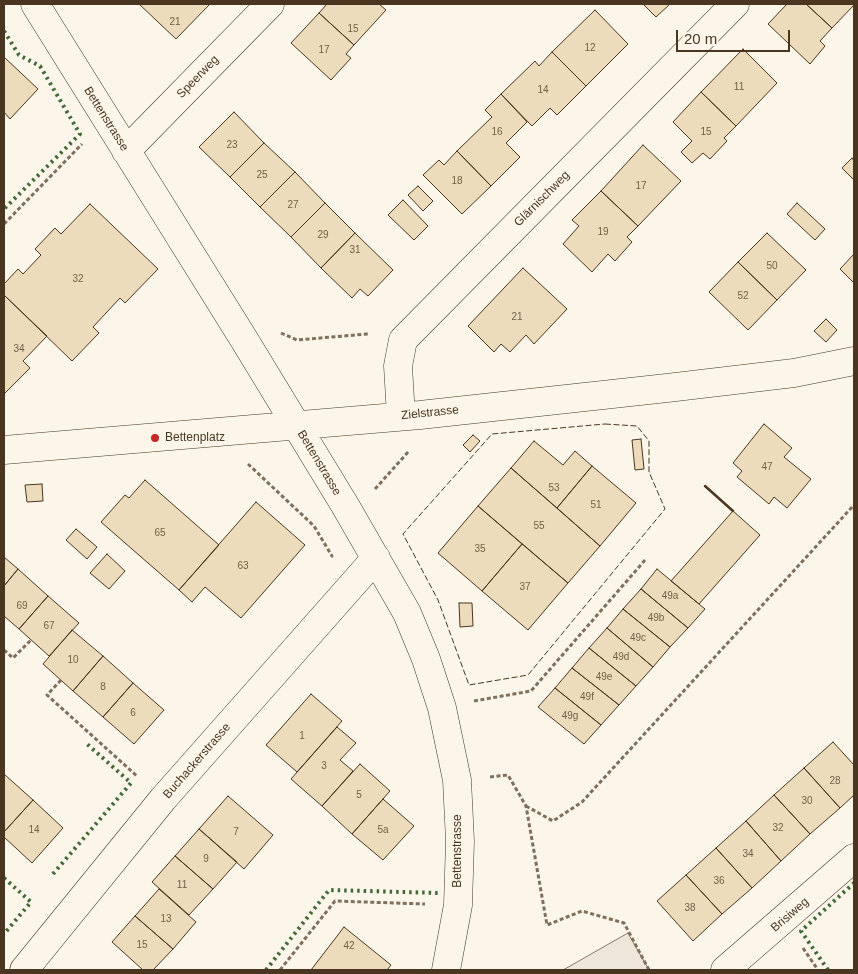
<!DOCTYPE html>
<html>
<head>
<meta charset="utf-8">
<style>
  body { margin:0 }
  #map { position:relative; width:858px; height:974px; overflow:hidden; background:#fbf6e9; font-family:Helvetica,sans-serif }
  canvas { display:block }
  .frame { position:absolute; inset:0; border:5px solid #4a3520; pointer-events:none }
  .scale { position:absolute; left:676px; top:30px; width:114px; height:22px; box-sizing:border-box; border:2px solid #4a3520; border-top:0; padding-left:6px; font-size:15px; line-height:18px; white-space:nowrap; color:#4a3520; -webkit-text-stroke:4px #fbf6e9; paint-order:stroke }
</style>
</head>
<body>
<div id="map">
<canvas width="858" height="974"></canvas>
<div class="frame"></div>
<div class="scale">20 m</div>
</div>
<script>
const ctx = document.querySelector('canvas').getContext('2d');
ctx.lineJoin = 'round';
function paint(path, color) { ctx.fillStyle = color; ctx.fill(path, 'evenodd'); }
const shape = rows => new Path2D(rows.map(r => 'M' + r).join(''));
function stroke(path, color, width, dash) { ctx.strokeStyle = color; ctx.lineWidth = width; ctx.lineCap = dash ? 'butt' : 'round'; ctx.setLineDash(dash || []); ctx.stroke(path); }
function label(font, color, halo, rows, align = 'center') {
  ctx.font = font + ' Helvetica,sans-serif'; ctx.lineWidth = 4; ctx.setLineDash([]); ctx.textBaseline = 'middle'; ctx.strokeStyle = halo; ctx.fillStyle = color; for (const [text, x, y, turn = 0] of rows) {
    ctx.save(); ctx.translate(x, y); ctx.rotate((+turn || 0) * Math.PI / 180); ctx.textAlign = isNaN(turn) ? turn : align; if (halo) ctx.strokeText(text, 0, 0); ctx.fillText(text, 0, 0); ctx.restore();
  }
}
const green = shape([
  [628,933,649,970,563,970,628,933]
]);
paint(green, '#ede6d9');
stroke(green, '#887966', 1);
const building = shape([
  [139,4,210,4,176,39,139,4],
  [327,4,379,4,386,10,354,45,319,13,327,4],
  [643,4,670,4,656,17,643,4],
  [787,4,806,4,832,28,820,41,825,46,810,64,768,24,787,4],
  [806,4,854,4,854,5,832,28,806,4],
  [595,10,628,44,586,86,552,52,595,10],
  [319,13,354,45,346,54,351,58,331,80,291,43,319,13],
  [743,49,777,83,736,126,701,92,743,49],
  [552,52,586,86,557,115,550,108,532,126,501,94,535,61,539,66,552,52],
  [4,57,38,89,10,119,4,112,4,57],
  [701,92,736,126,724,138,727,141,710,159,703,153,692,163,681,152,692,141,673,122,701,92],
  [501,94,527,122,506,143,520,157,491,186,457,151,492,117,485,110,501,94],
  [234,112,264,143,230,177,199,147,234,112],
  [264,143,295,172,260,207,230,177,264,143],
  [643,145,681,181,638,226,601,191,643,145],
  [457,151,491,186,462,214,423,175,439,160,444,165,457,151],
  [852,158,854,161,854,180,842,168,852,158],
  [295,172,325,203,291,237,260,207,295,172],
  [418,186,433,201,423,211,408,195,418,186],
  [601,191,638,226,627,237,632,242,615,261,608,254,592,272,563,244,579,226,572,220,601,191],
  [403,200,428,226,414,240,388,215,403,200],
  [325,203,355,233,321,268,291,237,325,203],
  [797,203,825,229,815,240,787,214,797,203],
  [90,204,158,269,125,303,120,298,93,327,99,333,72,361,4,295,4,284,18,269,23,274,41,255,35,249,55,228,61,234,90,204],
  [355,233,393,270,368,296,360,289,352,298,321,268,355,233],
  [767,233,806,270,777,300,738,262,767,233],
  [854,254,854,283,840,269,854,254],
  [738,262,777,300,748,330,709,292,738,262],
  [523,268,567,309,534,344,526,335,510,352,501,344,494,352,468,326,523,268],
  [4,295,47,336,23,361,30,368,4,394,4,295],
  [826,319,837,330,826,342,814,331,826,319],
  [764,424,792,448,784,457,811,479,787,508,774,497,769,504,737,477,742,471,733,463,764,424],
  [473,435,480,441,470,452,463,445,473,435],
  [641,439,644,469,635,470,632,440,641,439],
  [534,441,563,465,575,451,592,466,557,508,511,468,534,441],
  [592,466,636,503,600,546,557,508,592,466],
  [511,468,600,546,568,583,478,506,511,468],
  [145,480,219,545,179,590,101,522,125,495,129,498,145,480],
  [42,484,43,501,27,502,25,485,42,484],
  [256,502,305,545,241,618,205,587,192,602,179,590,256,502],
  [478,506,522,544,482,591,438,553,478,506],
  [733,511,760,535,699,604,671,581,733,511],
  [76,529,97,547,87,559,66,540,76,529],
  [522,544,568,583,528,630,482,591,522,544],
  [107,554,125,571,109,589,90,573,107,554],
  [4,557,18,569,4,586,4,557],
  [18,569,48,596,19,629,4,616,4,586,18,569],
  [657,569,705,609,688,628,641,589,657,569],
  [641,589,688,628,670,647,623,609,641,589],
  [48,596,79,623,49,656,19,629,48,596],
  [459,603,472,603,473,626,460,627,459,603],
  [623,609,670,647,653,667,607,628,623,609],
  [607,628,653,667,636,686,589,648,607,628],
  [72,630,103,656,73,691,43,664,72,630],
  [589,648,636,686,619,705,572,668,589,648],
  [103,656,133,683,103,717,73,691,103,656],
  [572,668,619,705,601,725,555,688,572,668],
  [133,683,164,710,134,744,103,717,133,683],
  [555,688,601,725,584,744,538,707,555,688],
  [311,694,342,721,297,772,266,745,311,694],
  [337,727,356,743,340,760,353,771,322,806,291,779,337,727],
  [833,742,854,765,854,795,840,808,804,768,833,742],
  [360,764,390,791,352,834,322,806,360,764],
  [804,768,840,808,810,834,774,795,804,768],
  [4,774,33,800,4,832,4,774],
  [774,795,810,834,781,861,746,821,774,795],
  [228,796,273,835,244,869,199,829,228,796],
  [383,799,414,826,383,860,352,834,383,799],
  [33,800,63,828,32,863,4,837,4,832,33,800],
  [746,821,781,861,752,888,716,848,746,821],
  [199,829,237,862,213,889,175,856,199,829],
  [716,848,752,888,722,914,686,875,716,848],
  [175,856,213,889,189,915,152,882,175,856],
  [686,875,722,914,693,941,657,901,686,875],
  [159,889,196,922,173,949,135,916,159,889],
  [135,916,173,949,153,970,143,970,112,942,135,916],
  [344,927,391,965,387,970,311,970,344,927]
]);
paint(building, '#ecdcbc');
stroke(building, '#4a3520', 1);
const minor = shape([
  [35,4,245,341,346,507,407,613,426,659,442,708,457,780,460,841,458,905,446,970],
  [126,151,270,4],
  [401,416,398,366,403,340,735,4],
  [4,450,420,415,667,388,794,373,854,361],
  [24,970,163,799,376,558],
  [725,970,854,858]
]);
stroke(minor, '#4a3520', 29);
stroke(shape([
  [4,224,82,144],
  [281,333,297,340,367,334,370,334],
  [248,464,314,526,332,556,331,557],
  [375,489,409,451],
  [4,650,13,658,31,640],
  [61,680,47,695,138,777],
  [474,701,531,691,646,559],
  [490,777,508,775,526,806,547,925,582,911,624,923,649,970],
  [526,806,553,821,582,802,854,505],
  [803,948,818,970],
  [280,970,335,901,425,904]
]), '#7f6f5c', 3, [4, 2.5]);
stroke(minor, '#fbf6e9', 28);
stroke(shape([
  [4,31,19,55,40,66,80,134,4,209],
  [53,874,131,783,87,744],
  [4,878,31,902,4,934],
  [266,970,329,890,439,893],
  [828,970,801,931,854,883]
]), '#436837', 4, [2.5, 4]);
stroke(shape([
  [605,424,637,426,649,441,649,472,665,509,528,675,469,685,438,600,403,534,492,434,605,424]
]), '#4a3520', 1, [6, 2.5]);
stroke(shape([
  [705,486,733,511]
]), '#4a3520', 2.5);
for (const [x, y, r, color] of [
  [155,438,5,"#c62828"]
]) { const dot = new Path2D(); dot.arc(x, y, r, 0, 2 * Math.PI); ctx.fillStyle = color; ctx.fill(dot); stroke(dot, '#fbf6e9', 2); }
label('10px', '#725f47', null, [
  ["21",175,22],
  ["15",353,29],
  ["12",590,48],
  ["17",324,50],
  ["11",739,87],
  ["14",543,90],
  ["16",497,132],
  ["15",706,132],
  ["23",232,145],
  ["25",262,175],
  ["18",457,181],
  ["17",641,186],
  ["27",293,205],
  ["19",603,232],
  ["29",323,235],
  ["31",355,250],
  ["50",772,266],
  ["32",78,279],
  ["52",743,296],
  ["21",517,317],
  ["34",19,349],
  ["47",767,467],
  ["53",554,488],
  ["51",596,505],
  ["55",539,526],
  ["65",160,533],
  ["35",480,549],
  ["63",243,566],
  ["37",525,587],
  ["49a",670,596],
  ["69",22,606],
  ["49b",656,618],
  ["67",49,626],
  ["49c",638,638],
  ["49d",621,657],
  ["10",73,660],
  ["49e",604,677],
  ["8",103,687],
  ["49f",587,697],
  ["6",133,713],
  ["49g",570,716],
  ["1",302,736],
  ["3",324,766],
  ["28",835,781],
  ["5",359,795],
  ["30",807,801],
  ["32",778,828],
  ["14",34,830],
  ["5a",383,830],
  ["7",236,832],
  ["34",748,854],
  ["9",206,859],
  ["36",719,881],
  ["11",182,885],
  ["38",690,908],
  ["13",166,919],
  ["15",142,945],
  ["42",349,946]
]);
label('12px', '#4a3520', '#fbf6e9', [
  ["Speerweg",198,77,-46],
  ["Bettenstrasse",106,119,58],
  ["Glärnischweg",542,199,-45],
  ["Zielstrasse",430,413,-6],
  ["Bettenstrasse",319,463,59],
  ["Buchackerstrasse",197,761,-49],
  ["Bettenstrasse",458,851,-90],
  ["Brisiweg",790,915,-41]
]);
label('12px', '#4a3520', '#fbf6e9', [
  ["Bettenplatz",165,438]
], 'left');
</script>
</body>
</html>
